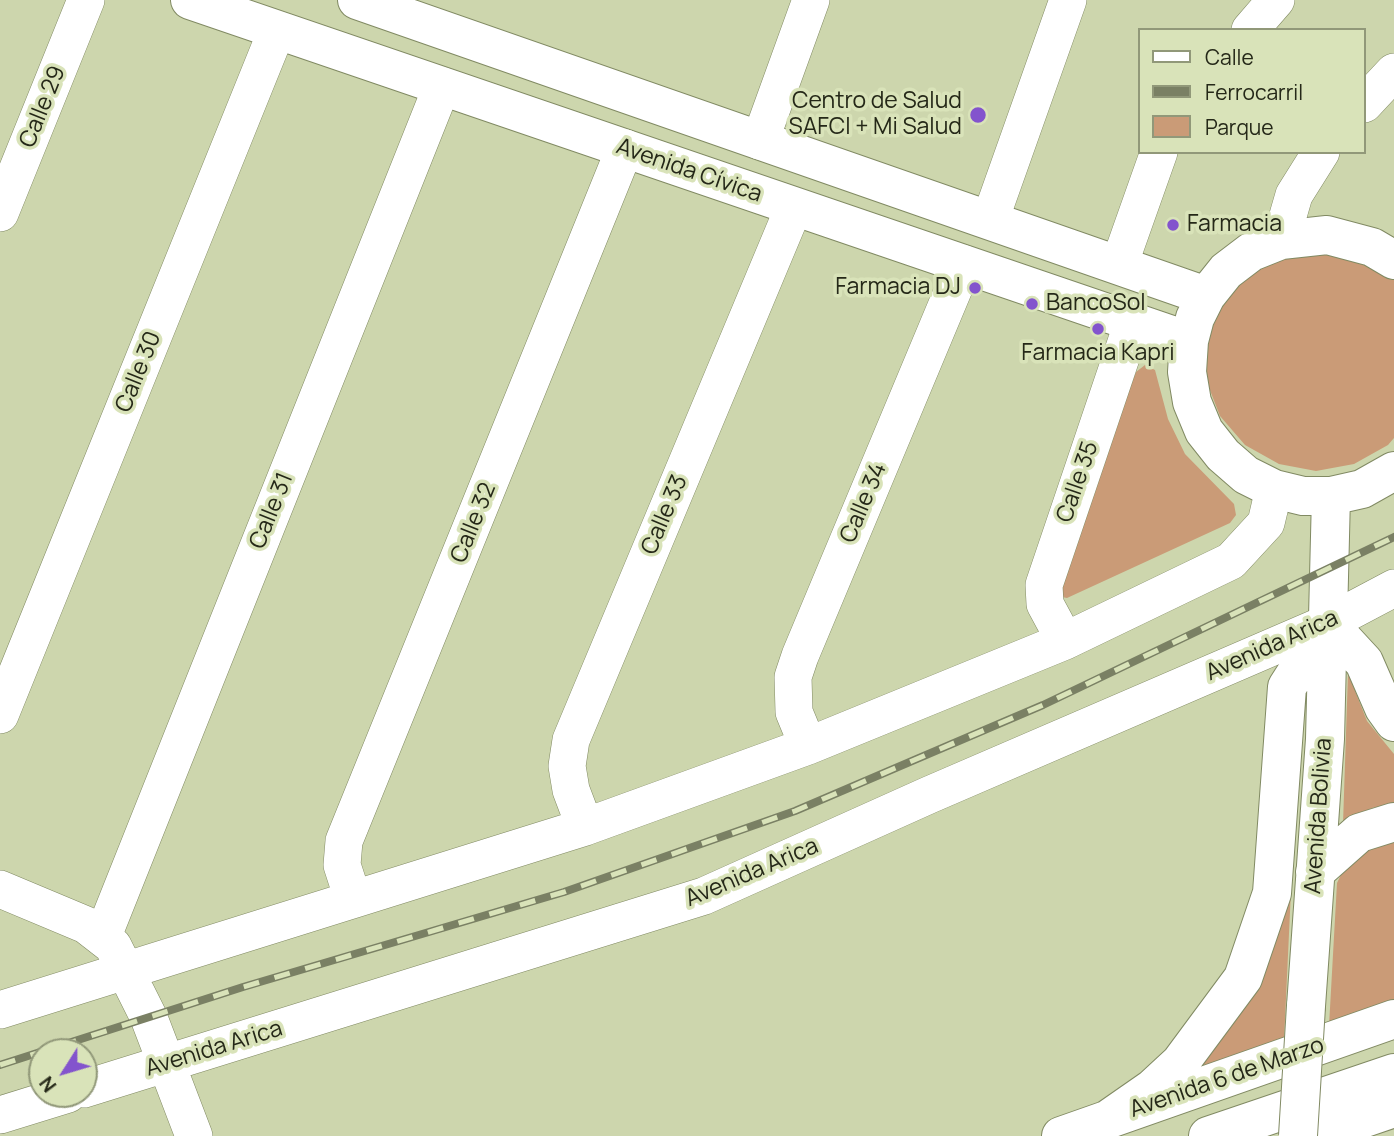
<!DOCTYPE html>
<html>
<head>
<meta charset="utf-8">
<style>
  body { margin:0 }
  #map { position:relative; width:1394px; height:1136px; overflow:hidden; background:#cdd6ad; font-family:Manrope,sans-serif }
  canvas { display:block }
  .legend { position:absolute; left:1138px; top:28px; width:228px; height:126px; box-sizing:border-box; background:#d9e3b9; border:2px solid #919879; margin:0; padding:9px 12px; list-style:none; font-size:21px; color:#252818 }
  .legend li { display:flex; align-items:center; gap:14px; height:35px }
  .legend b { width:35px; border:2px solid #919879 }
  .north { position:absolute; left:28px; top:1038px; width:70px; height:70px; box-sizing:border-box; background:#d9e3b9; border:2px solid #919879; border-radius:50%; rotate:233deg; font-size:19px; font-weight:700; line-height:28px; text-align:center; color:#252818 }
  .north::after { content:''; display:block; margin:auto; width:24px; height:32px; background:#8354cd; clip-path:polygon(50% 0,100% 100%,50% 72%,0 100%) }
</style>
</head>
<body>
<div id="map">
<canvas width="1394" height="1136"></canvas>
<ul class="legend">
<li><b style="height:9px;background:#fff"></b>Calle</li>
<li><b style="height:9px;background:#7a8064"></b>Ferrocarril</li>
<li><b style="height:19px;background:#ca9b77"></b>Parque</li>
</ul>
<div class="north">N</div>
</div>
<script>
const ctx = document.querySelector('canvas').getContext('2d');
ctx.lineJoin = 'round';
function paint(path, color) { ctx.fillStyle = color; ctx.fill(path, 'evenodd'); }
const shape = rows => new Path2D(rows.map(r => 'M' + r).join(''));
function stroke(path, color, width, dash) { ctx.strokeStyle = color; ctx.lineWidth = width; ctx.lineCap = dash ? 'butt' : 'round'; ctx.setLineDash(dash || []); ctx.stroke(path); }
function label(font, color, halo, rows, align = 'center') {
  ctx.font = font + ' Manrope,sans-serif'; ctx.lineWidth = 7; ctx.setLineDash([]); ctx.textBaseline = 'middle'; ctx.strokeStyle = halo; ctx.fillStyle = color; for (const [text, x, y, turn = 0] of rows) {
    ctx.save(); ctx.translate(x, y); ctx.rotate((+turn || 0) * Math.PI / 180); ctx.textAlign = isNaN(turn) ? turn : align; if (halo) ctx.strokeText(text, 0, 0); ctx.fillText(text, 0, 0); ctx.restore();
  }
}
paint(shape([
  [1335,248,1394,279,1394,438,1388,445,1354,464,1316,471,1279,464,1245,445,1220,416,1206,380,1205,341,1216,308,1265,258],
  [1145,365,1155,370,1168,419,1185,454,1234,504,1236,515,1230,523,1067,598,1057,596,1053,587,1136,372],
  [1348,673,1367,721,1394,754,1394,804,1372,808,1343,824],
  [1298,740,1284,1041,1192,1072,1223,1033],
  [1394,837,1394,1007,1329,1026,1337,883,1348,860]
]), '#ca9b77');
const minor = shape([
  [1250,30,1276,0],
  [1364,104,1394,72],
  [760,141,811,0],
  [0,213,86,0],
  [990,220,1068,0],
  [1281,240,1294,195,1321,152],
  [1119,265,1159,152],
  [1065,641,1045,604,1044,585,1133,322],
  [0,715,277,30],
  [808,746,794,712,793,677,800,656,964,264],
  [585,827,571,790,567,766,571,740,794,207],
  [0,889,86,925,113,946,149,1018,194,1136],
  [353,899,342,865,344,841,625,148],
  [103,936,442,86],
  [0,1010,585,827,808,746,1065,641,1231,561,1266,523,1274,489],
  [84,1089,704,896,929,795,1328,623,1394,588],
  [0,1115,68,1094]
]);
const major = shape([
  [190,0,1189,341],
  [357,0,1206,296],
  [1394,260,1372,247,1327,235,1281,240,1251,252,1226,271,1206,296,1195,318,1189,341,1187,372,1192,402,1204,431,1223,455,1246,475,1274,489,1303,496,1331,496,1362,489,1394,471],
  [1328,623,1364,662,1384,708,1394,722],
  [1315,872,1359,833,1394,822],
  [1306,1006,1325,739,1331,496],
  [1107,1120,1153,1088,1180,1063,1243,978,1272,893,1287,687,1328,623],
  [1061,1136,1394,1019]
]);
const highway = shape([
  [1208,1136,1394,1073],
  [1312,1136,1394,1108]
]);
stroke(minor, '#818a63', 38);
stroke(major, '#818a63', 40);
stroke(highway, '#818a63', 40);
stroke(minor, '#fff', 37);
stroke(major, '#fff', 38);
stroke(highway, '#fff', 38);
const rail = shape([
  [0,1065,243,987,564,892,795,811,1043,705,1394,537]
]);
stroke(rail, '#7a8064', 8);
stroke(rail, '#d9e3b9', 5, [16]);
const majorBridge = shape([
  [1298,1136,1306,1006]
]);
stroke(majorBridge, '#818a63', 40, []);
stroke(majorBridge, '#fff', 38);
for (const [x, y, r, color] of [
  [978,115,9,"#8354cd"],
  [1173,225,7,"#8354cd"],
  [975,288,7,"#8354cd"],
  [1032,304,7,"#8354cd"],
  [1098,329,7,"#8354cd"]
]) { const dot = new Path2D(); dot.arc(x, y, r, 0, 2 * Math.PI); ctx.fillStyle = color; ctx.fill(dot); stroke(dot, '#d9e3b9', 2.5); }
label('23px', '#252818', '#d9e3b9', [
  ["Centro de Salud",962,102],
  ["SAFCI + Mi Salud",962,128],
  ["Farmacia",1187,225,"left"],
  ["Farmacia DJ",961,288],
  ["BancoSol",1046,304,"left"],
  ["Farmacia Kapri",1098,354,"center"]
], 'right');
label('23px', '#252818', '#d9e3b9', [
  ["Calle 29",43,107,-68],
  ["Avenida Cívica",689,171,19],
  ["Calle 30",139,372,-68],
  ["Calle 35",1078,482,-71],
  ["Calle 34",864,503,-67],
  ["Calle 31",272,511,-68],
  ["Calle 33",665,515,-67],
  ["Calle 32",474,523,-68],
  ["Avenida Arica",1272,646,-24],
  ["Avenida Bolivia",1319,816,-86],
  ["Avenida Arica",752,873,-23],
  ["Avenida Arica",214,1049,-17],
  ["Avenida 6 de Marzo",1227,1078,-19]
]);
</script>
</body>
</html>
